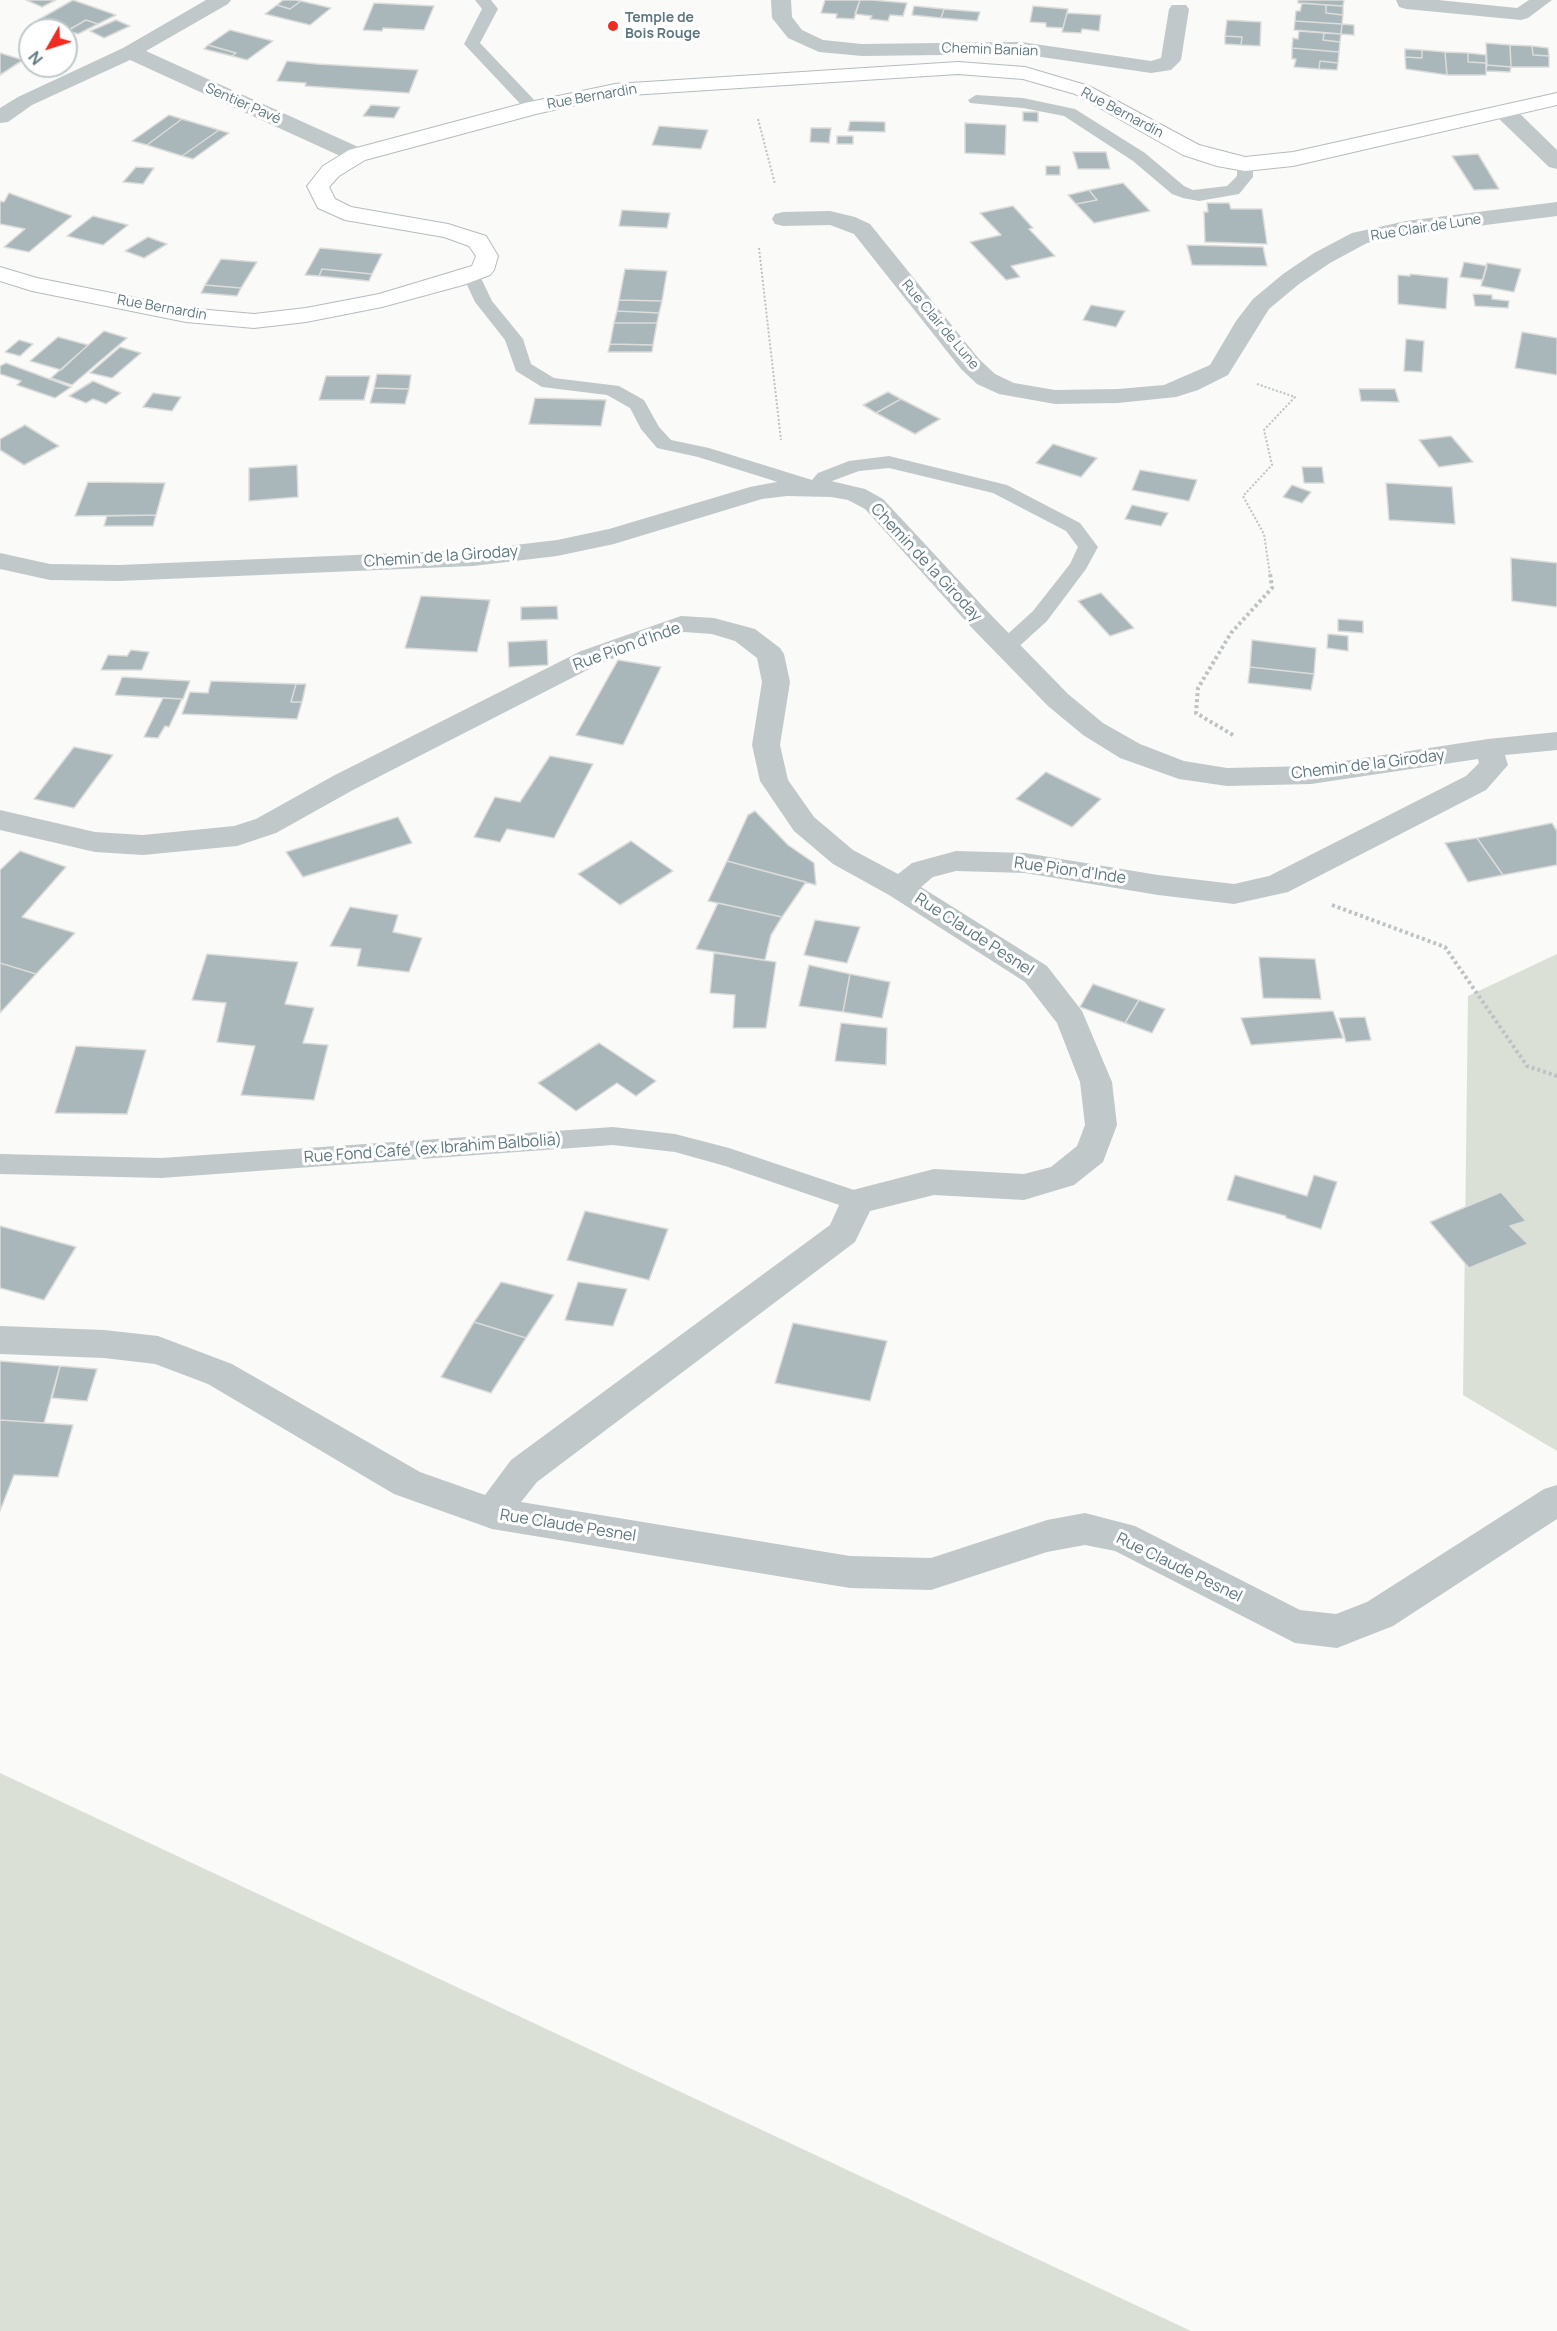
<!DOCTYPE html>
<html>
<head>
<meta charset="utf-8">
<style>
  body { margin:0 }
  #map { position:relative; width:1557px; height:2331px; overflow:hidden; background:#fafaf8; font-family:Manrope,sans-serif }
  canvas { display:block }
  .north { position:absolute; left:18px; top:18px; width:60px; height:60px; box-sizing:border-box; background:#fff; border:2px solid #bfc9cc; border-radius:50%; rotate:231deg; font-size:16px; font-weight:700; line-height:24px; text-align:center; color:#5e777f }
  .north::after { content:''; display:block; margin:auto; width:21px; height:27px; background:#f12b21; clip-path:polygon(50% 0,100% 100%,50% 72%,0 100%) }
</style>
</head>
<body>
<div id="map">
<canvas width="1557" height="2331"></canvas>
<div class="north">N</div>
</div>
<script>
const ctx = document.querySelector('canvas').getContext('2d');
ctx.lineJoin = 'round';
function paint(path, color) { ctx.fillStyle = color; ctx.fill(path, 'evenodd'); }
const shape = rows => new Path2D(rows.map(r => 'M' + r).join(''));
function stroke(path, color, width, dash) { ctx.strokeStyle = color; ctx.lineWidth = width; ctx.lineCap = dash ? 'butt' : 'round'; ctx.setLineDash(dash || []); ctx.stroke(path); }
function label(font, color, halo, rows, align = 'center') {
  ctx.font = font + ' Manrope,sans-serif'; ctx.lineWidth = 6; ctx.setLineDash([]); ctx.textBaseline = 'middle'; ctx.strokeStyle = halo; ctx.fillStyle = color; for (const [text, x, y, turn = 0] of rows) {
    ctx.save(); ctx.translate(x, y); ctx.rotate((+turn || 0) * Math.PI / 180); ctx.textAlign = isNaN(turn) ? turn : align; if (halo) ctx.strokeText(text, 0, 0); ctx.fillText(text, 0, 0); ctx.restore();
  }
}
paint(shape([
  [1557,954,1557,1451,1463,1395,1468,996],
  [0,1773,1191,2331,0,2331]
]), '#dbe0d6');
const building = shape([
  [26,0,56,0,42,7,26,0],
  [73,0,116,15,98,24,86,20,67,31,38,20,73,0],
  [283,0,296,0,301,1,290,9,277,5,283,0],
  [825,0,860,0,854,19,836,18,837,14,821,13,825,0],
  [860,0,872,0,907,3,903,16,890,15,888,21,870,19,872,16,855,14,860,0],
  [1298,0,1344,0,1343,6,1298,3,1298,0],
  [301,1,331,8,310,25,265,14,277,5,290,9,301,1],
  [374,3,434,6,424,30,383,28,382,31,363,30,374,3],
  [1302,3,1326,5,1326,13,1343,15,1342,24,1295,21,1296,11,1300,11,1302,3],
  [1326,5,1343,6,1343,15,1326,13,1326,5],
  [914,6,944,9,941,18,912,15,914,6],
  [1033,6,1068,9,1063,28,1046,27,1046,23,1030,22,1033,6],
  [944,9,980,12,977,21,941,18,944,9],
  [1067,13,1101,15,1099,31,1082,29,1081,33,1062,32,1067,13],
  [86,20,98,24,78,34,67,31,86,20],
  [116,20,130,26,104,38,90,31,116,20],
  [1227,20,1261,22,1260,46,1241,45,1242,37,1225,36,1227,20],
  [1295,21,1342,24,1341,34,1294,30,1295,21],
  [1342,24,1354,25,1354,35,1341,34,1342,24],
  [230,30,273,41,247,60,232,56,236,53,208,45,230,30],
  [1299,31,1324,33,1323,40,1340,42,1339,52,1292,48,1293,38,1298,39,1299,31],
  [1324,33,1341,34,1340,42,1323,40,1324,33],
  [1225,36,1242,37,1241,45,1225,44,1225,36],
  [1486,43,1510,45,1511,67,1487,65,1486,43],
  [208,45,236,53,232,56,204,49,208,45],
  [1510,45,1532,46,1533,55,1549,56,1549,67,1511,67,1510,45],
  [1532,46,1548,48,1549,56,1533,55,1532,46],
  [1292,48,1339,52,1338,63,1320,61,1319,69,1294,67,1296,59,1292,59,1292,48],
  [1405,49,1422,50,1422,58,1405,57,1405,49],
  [1422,50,1445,52,1447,75,1406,69,1405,57,1422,58,1422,50],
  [1445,52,1468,53,1468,62,1486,63,1486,75,1447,75,1445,52],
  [0,53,23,60,0,75,0,53],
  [1468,53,1486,55,1486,63,1468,62,1468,53],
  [287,61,317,64,418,70,409,93,305,86,306,83,277,81,287,61],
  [1320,61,1338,63,1337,70,1319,69,1320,61],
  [1487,65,1511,67,1510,72,1486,71,1487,65],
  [371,105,400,107,394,118,363,116,371,105],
  [1023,112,1038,112,1038,122,1023,121,1023,112],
  [169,115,182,119,147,145,132,141,169,115],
  [182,119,219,130,182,156,147,145,182,119],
  [850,121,885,122,885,132,848,131,850,121],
  [965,123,1006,125,1005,155,965,153,965,123],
  [659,126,708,130,701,149,652,145,659,126],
  [811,128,831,128,829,143,810,142,811,128],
  [219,130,229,133,193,159,182,156,219,130],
  [837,136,853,136,853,144,837,144,837,136],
  [1073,152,1106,152,1110,169,1078,169,1073,152],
  [1478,154,1499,189,1474,190,1452,156,1478,154],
  [1046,166,1060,166,1060,175,1046,175,1046,166],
  [136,167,154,168,143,184,123,182,136,167],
  [1123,183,1150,211,1094,223,1076,204,1097,200,1089,190,1123,183],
  [1089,190,1097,200,1076,204,1068,195,1089,190],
  [9,193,72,216,29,252,4,247,25,229,0,224,0,201,4,202,9,193],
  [1207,203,1229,203,1231,209,1262,209,1267,244,1205,242,1204,212,1208,212,1207,203],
  [1013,206,1033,228,1029,229,1055,256,1011,266,1020,277,1006,280,970,242,1001,235,980,213,1013,206],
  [622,210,670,213,667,228,619,226,622,210],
  [93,216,128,225,103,245,67,236,93,216],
  [148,237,167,244,144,258,125,251,148,237],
  [1187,245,1263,247,1267,266,1192,265,1187,245],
  [320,248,382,254,372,274,322,269,319,276,305,275,320,248],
  [221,259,257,262,241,288,205,285,221,259],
  [1464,262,1487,266,1483,280,1460,277,1464,262],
  [1487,263,1521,269,1514,292,1481,286,1487,263],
  [322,269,372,274,369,281,319,276,322,269],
  [625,269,667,271,662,301,619,300,625,269],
  [1410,274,1448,278,1446,309,1398,304,1398,275,1410,276,1410,274],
  [205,285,241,288,237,296,201,293,205,285],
  [1473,294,1492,295,1492,299,1509,301,1508,308,1475,306,1473,294],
  [619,300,662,301,659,313,617,311,619,300],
  [1091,305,1125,311,1116,327,1083,320,1091,305],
  [617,311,659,313,657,323,614,323,617,311],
  [614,323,657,323,653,345,610,344,614,323],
  [104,331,127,338,72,385,51,378,104,331],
  [1522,332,1557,338,1557,375,1515,368,1522,332],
  [58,337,88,345,61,370,30,361,58,337],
  [1406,339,1424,341,1422,372,1404,371,1406,339],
  [19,340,33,344,20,356,5,352,19,340],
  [610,344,653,345,652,352,608,352,610,344],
  [120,347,141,353,112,378,90,373,120,347],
  [6,363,71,387,55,398,17,385,21,381,0,374,0,366,6,363],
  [377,374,411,375,409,389,374,388,377,374],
  [326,376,370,376,364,400,319,400,326,376],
  [93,381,121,393,106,404,93,399,86,403,69,396,93,381],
  [374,388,409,389,405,404,370,403,374,388],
  [1359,389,1395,389,1399,402,1361,401,1359,389],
  [888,392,901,399,876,413,863,405,888,392],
  [153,393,181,397,172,411,143,407,153,393],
  [535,398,606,400,601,426,529,424,535,398],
  [901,399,940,419,915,434,876,413,901,399],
  [25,425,59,446,24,465,0,450,0,439,25,425],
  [1451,436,1473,462,1439,467,1419,440,1451,436],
  [1053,444,1097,458,1081,477,1036,463,1053,444],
  [297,465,298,497,249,501,249,468,297,465],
  [1302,467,1322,467,1324,483,1304,483,1302,467],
  [1140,470,1197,480,1189,501,1132,490,1140,470],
  [88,482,165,483,156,515,75,516,88,482],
  [1386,483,1452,487,1455,524,1389,520,1386,483],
  [1292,485,1311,492,1302,503,1283,497,1292,485],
  [1132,505,1168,513,1161,526,1125,519,1132,505],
  [156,515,153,526,104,526,107,516,156,515],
  [1511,558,1557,563,1557,607,1512,601,1511,558],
  [1101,593,1134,628,1110,636,1078,601,1101,593],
  [421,596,490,600,477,652,405,648,421,596],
  [557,606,558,619,521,620,521,607,557,606],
  [1338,619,1363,621,1363,633,1338,631,1338,619],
  [1328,634,1348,636,1348,651,1327,648,1328,634],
  [547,640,548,665,509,667,508,642,547,640],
  [1252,640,1316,648,1314,674,1250,667,1252,640],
  [131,650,149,652,142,670,101,670,108,655,127,656,131,650],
  [618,660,661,667,623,745,576,735,618,660],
  [1250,667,1314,674,1311,690,1248,683,1250,667],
  [122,677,190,681,183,699,115,695,122,677],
  [211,681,296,684,291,702,302,702,297,719,182,714,190,692,208,693,211,681],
  [296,684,306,684,302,702,291,702,296,684],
  [163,698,182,699,169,727,165,726,158,738,144,737,163,698],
  [74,747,113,755,74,808,34,799,74,747],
  [550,756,593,764,554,838,507,829,500,842,474,837,495,797,520,802,550,756],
  [1046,772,1101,799,1072,827,1016,799,1046,772],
  [755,811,788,845,814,863,816,885,727,861,748,815,755,811],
  [398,817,412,843,303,877,286,852,398,817],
  [1552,823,1557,831,1557,865,1503,875,1477,838,1552,823],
  [1477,838,1503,875,1468,882,1445,843,1477,838],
  [631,841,673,871,620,905,578,874,631,841],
  [20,851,66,867,22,917,75,933,36,974,0,963,0,870,20,851],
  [727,861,806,882,782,917,708,901,727,861],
  [718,903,782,917,771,935,765,960,696,949,718,903],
  [350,907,398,915,393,932,422,938,409,972,357,966,361,949,330,946,350,907],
  [815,920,860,927,847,963,804,955,815,920],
  [714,953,776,962,766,1028,733,1028,735,995,710,993,714,953],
  [207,954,298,962,285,1004,314,1008,303,1043,328,1045,314,1100,241,1095,255,1046,217,1042,226,1003,192,1000,207,954],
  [1259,957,1315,959,1321,999,1263,998,1259,957],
  [0,963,36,974,0,1013,0,963],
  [809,965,850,974,843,1012,799,1006,809,965],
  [850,974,890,982,882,1018,843,1012,850,974],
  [1093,984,1139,1000,1125,1023,1080,1007,1093,984],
  [1139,1000,1165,1009,1152,1033,1125,1023,1139,1000],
  [1333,1011,1343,1038,1251,1045,1241,1018,1333,1011],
  [1365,1017,1371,1040,1346,1042,1339,1018,1365,1017],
  [841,1023,887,1028,886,1065,835,1061,841,1023],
  [599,1043,656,1081,636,1096,617,1083,576,1111,538,1083,599,1043],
  [76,1046,146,1050,127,1114,55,1113,76,1046],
  [1235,1175,1307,1196,1314,1175,1337,1182,1321,1229,1286,1218,1286,1216,1227,1200,1235,1175],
  [1501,1192,1526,1221,1510,1226,1528,1244,1469,1268,1430,1222,1501,1192],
  [585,1211,668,1229,649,1280,567,1260,585,1211],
  [0,1226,76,1247,44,1300,0,1288,0,1226],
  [501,1282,554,1295,526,1338,474,1322,501,1282],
  [578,1282,627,1289,613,1326,565,1320,578,1282],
  [474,1322,526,1338,491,1393,441,1377,474,1322],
  [793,1323,887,1341,870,1401,775,1383,793,1323],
  [0,1361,60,1366,44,1423,0,1420,0,1361],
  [60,1366,97,1369,87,1401,52,1398,60,1366],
  [0,1420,73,1425,58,1477,14,1475,0,1511,0,1420]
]);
paint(building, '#a9b7ba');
stroke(building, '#dcdcda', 1.5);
const primary = shape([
  [958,62,1025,67,1089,86,1199,145,1245,157,1293,152,1557,93,1557,105,1293,166,1245,171,1217,166,1183,155,1075,94,1023,79,958,74,615,96,536,114,365,160,339,176,329,187,335,199,351,207,448,224,486,236,498,256,494,270,490,275,463,285,382,307,306,322,254,328,186,322,32,291,0,281,0,267,37,278,186,308,254,314,306,308,379,294,472,266,476,256,469,246,444,237,345,220,318,208,307,186,323,166,349,150,525,103,615,84,958,62]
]);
stroke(primary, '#b4bcbf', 2);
stroke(shape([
  [758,119,775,184],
  [759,248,781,440],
  [1257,384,1295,397,1264,430,1272,465,1243,496,1264,534,1270,575]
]), '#bdc2c4', 2, [2, 2]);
stroke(shape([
  [1233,735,1196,713,1198,688,1231,633,1272,588,1270,573],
  [1332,905,1445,947,1527,1066,1557,1076]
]), '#bdc2c4', 4, [3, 3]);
paint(shape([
  [475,0,491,0,498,9,480,43,539,105,541,108,539,111,527,111,464,44,482,9,475,0],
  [976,95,1023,98,1075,109,1145,153,1184,186,1193,190,1227,186,1237,176,1237,164,1245,159,1253,164,1253,177,1239,194,1199,201,1183,198,1172,194,1133,161,1064,116,1023,108,970,103,968,100,976,95],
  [471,269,477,270,492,301,523,339,531,364,554,378,619,386,644,400,659,427,671,440,709,448,812,480,818,473,849,461,889,456,1007,485,1080,523,1098,547,1086,569,1047,621,1013,652,1006,654,999,652,995,647,999,642,1033,611,1070,564,1078,547,1066,531,993,493,889,468,859,471,832,481,823,492,816,494,698,457,657,448,641,429,630,408,607,395,542,387,516,371,505,340,475,302,462,274,465,270,471,269],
  [613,1127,675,1134,729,1148,866,1194,870,1201,866,1208,857,1211,725,1166,675,1152,613,1145,161,1178,0,1174,0,1154,161,1158,613,1127]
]), '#c0c8ca');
paint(shape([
  [206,0,231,0,228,4,146,51,365,150,368,155,365,160,357,162,349,160,130,60,32,105,8,122,0,123,0,108,18,97,123,48,206,0],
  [771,0,791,0,792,17,802,30,823,40,862,44,1021,42,1151,61,1161,58,1169,9,1172,5,1186,5,1189,9,1181,60,1171,70,1151,73,1021,54,862,56,819,52,788,38,772,18,771,0],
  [1396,0,1438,0,1517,8,1529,0,1552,0,1528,18,1521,20,1406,9,1399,7,1396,0],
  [1504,105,1512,106,1557,150,1557,169,1549,167,1496,116,1493,111,1496,106,1504,105],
  [1557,202,1557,216,1406,235,1367,243,1330,263,1299,284,1269,309,1228,375,1198,390,1176,397,1118,403,1055,404,999,394,977,384,961,369,854,234,830,225,783,226,775,224,772,219,775,214,783,212,830,211,855,217,870,224,979,359,995,374,1014,383,1055,390,1118,389,1164,385,1210,365,1236,321,1253,299,1283,274,1314,253,1352,233,1406,221,1557,202],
  [787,480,831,481,865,489,883,499,991,615,1068,694,1103,723,1140,744,1184,761,1227,768,1311,766,1488,739,1557,732,1557,750,1505,755,1508,765,1486,790,1288,892,1234,904,1158,895,1025,873,956,871,933,877,921,887,1047,966,1082,1011,1112,1082,1117,1125,1103,1162,1074,1185,1024,1200,934,1195,870,1211,855,1242,537,1482,521,1502,850,1556,931,1558,1047,1520,1085,1513,1135,1526,1300,1610,1336,1614,1367,1602,1544,1489,1557,1485,1557,1519,1393,1626,1337,1648,1295,1643,1115,1551,1085,1545,1047,1552,931,1590,850,1588,492,1529,394,1494,208,1384,155,1364,104,1358,0,1354,0,1326,104,1330,158,1336,232,1364,420,1472,485,1495,511,1460,830,1225,845,1192,934,1169,1024,1174,1051,1167,1077,1146,1085,1125,1080,1082,1057,1023,1025,982,889,895,833,864,794,831,760,781,752,745,762,682,757,658,735,641,712,634,684,632,601,663,353,790,276,833,237,846,143,855,95,852,0,830,0,810,95,832,143,835,234,826,256,819,333,776,581,651,681,616,714,618,755,629,780,648,784,654,790,682,780,745,788,780,814,817,853,850,898,874,912,863,956,851,1025,853,1158,875,1234,884,1269,876,1466,776,1479,763,1478,759,1311,784,1227,786,1179,779,1120,758,1083,735,1048,706,971,627,865,509,848,500,831,497,787,496,762,499,614,544,557,556,473,566,119,581,50,580,0,569,0,553,50,564,119,565,473,550,557,540,609,529,750,487,787,480]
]), '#c0c8ca');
paint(primary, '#fff');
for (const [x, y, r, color] of [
  [613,26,6,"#f12b21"]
]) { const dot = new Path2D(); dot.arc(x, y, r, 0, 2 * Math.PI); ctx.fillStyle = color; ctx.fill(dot); stroke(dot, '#fff', 2); }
label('bold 14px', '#5e777f', '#fff', [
  ["Temple de",625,18],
  ["Bois Rouge",625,34]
], 'left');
label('14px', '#5e777f', '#fff', [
  ["Chemin Banian",990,50,2],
  ["Rue Bernardin",592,97,-10],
  ["Sentier Pavé",243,104,24],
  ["Rue Bernardin",1122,113,28],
  ["Rue Clair de Lune",1426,228,-9],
  ["Rue Bernardin",162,308,10],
  ["Rue Clair de Lune",940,325,50]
]);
label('16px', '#5e777f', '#fff', [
  ["Chemin de la Giroday",441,557,-4],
  ["Chemin de la Giroday",926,563,47],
  ["Rue Pion d'Inde",627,647,-20],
  ["Chemin de la Giroday",1368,765,-7],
  ["Rue Pion d'Inde",1070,871,8],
  ["Rue Claude Pesnel",974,935,33],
  ["Rue Fond Café (ex Ibrahim Balbolia)",433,1149,-4],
  ["Rue Claude Pesnel",568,1526,9],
  ["Rue Claude Pesnel",1179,1568,26]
]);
</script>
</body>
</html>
